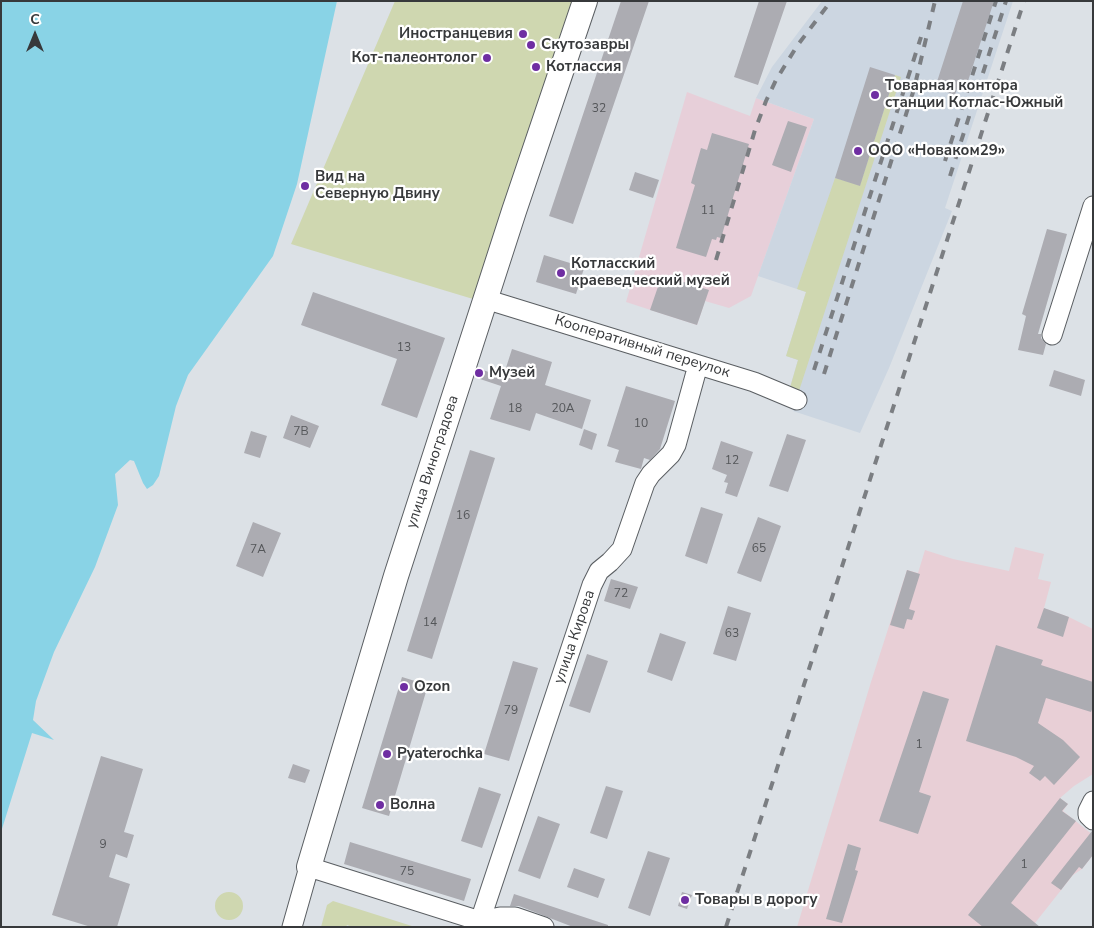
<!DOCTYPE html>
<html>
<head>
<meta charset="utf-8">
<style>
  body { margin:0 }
  #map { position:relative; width:1094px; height:928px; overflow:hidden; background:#dce1e6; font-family:"Nunito Sans",sans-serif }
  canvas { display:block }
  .frame { position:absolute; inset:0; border:2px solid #37393b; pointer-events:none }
  .north { position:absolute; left:10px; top:10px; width:50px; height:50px; -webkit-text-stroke:4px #fff; paint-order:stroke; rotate:0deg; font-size:14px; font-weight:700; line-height:20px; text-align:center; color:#37393b }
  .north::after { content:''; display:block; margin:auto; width:18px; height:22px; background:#37393b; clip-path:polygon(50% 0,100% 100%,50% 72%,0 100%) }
</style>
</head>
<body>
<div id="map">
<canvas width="1094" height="928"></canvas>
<div class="frame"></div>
<div class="north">С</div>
</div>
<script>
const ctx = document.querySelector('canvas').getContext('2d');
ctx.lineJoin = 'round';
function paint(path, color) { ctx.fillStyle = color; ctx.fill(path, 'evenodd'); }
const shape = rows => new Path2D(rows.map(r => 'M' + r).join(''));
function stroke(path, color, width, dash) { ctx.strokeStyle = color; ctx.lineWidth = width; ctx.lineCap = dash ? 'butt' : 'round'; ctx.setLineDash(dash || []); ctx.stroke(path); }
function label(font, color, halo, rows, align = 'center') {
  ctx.font = font + ' "Nunito Sans",sans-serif'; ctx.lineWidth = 4.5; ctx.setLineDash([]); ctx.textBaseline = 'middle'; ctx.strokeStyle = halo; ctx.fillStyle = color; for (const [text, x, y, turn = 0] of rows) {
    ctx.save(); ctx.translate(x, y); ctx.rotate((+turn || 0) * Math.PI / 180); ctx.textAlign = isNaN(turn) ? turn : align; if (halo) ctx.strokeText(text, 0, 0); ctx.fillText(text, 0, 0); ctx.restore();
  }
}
paint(shape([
  [687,92,750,116,756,98,814,119,751,296,729,308,705,301,697,325,626,302]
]), '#e7cfd9');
paint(shape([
  [1015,547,1044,554,1038,579,1051,582,1044,608,1069,617,1093,629,1093,774,1074,786,1060,798,1068,804,1063,811,1093,835,1093,855,1082,869,1073,875,1035,923,1015,927,797,927,871,682,907,570,918,573,925,550,953,559,1009,571]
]), '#e8cfd6');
paint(shape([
  [822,1,1013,1,945,208,952,211,889,368,860,433,793,411,798,395,789,391,798,360,786,356,806,292,758,276,814,119,756,98,772,67]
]), '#ccd6e1');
paint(shape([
  [395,1,578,1,473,299,291,244],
  [895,75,901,77,798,394,789,391,798,360,786,356,806,292,797,289,835,178,860,185],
  '215 906a14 14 0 1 1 28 0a14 14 0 1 1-28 0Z',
  [333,901,415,927,352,927,347,925,346,927,321,927,327,905]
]), '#cfd7b0');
paint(shape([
  [1,1,337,1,297,184,273,256,188,375,176,406,159,476,153,485,147,489,143,483,134,461,130,460,115,474,118,505,95,567,54,652,36,701,33,720,54,740,32,733,1,832]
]), '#89d3e6');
paint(shape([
  [621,1,649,1,573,224,549,216],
  [759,1,787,1,758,85,734,77],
  [963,1,994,1,968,81,960,79,955,95,935,88],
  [870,67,895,75,860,186,835,178],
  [788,121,807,127,791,172,772,165],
  [712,133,749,144,721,238,717,237,716,240,712,239,706,257,676,248,695,185,691,183,701,148,707,150],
  [635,172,659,180,653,198,629,190],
  [1047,229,1067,234,1038,334,1041,334,1041,338,1046,344,1043,355,1018,350,1026,316,1022,314],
  [544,255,570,263,571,258,586,262,576,294,536,282],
  [662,275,709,290,697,325,650,310],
  [313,292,445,338,417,418,381,405,397,359,301,325],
  [512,349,552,362,545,385,591,400,582,429,536,413,530,431,490,419,501,386,480,379,483,370,503,377],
  [1054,370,1085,380,1081,396,1049,386],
  [626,386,675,401,660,449,650,460,644,458,641,469,615,462,619,450,607,446],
  [291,415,319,426,310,448,283,438],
  [584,429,597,434,592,450,579,445],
  [251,431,267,436,260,458,244,453],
  [787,434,806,440,788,492,769,486],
  [721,441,753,452,737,497,725,493,728,483,724,482,727,475,712,469],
  [470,450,495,458,432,659,407,651],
  [701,507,723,514,707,564,685,556],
  [758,517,781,526,761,582,737,573],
  [253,522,281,533,263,577,236,566],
  [907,570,920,574,909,609,915,611,912,620,907,619,904,629,890,625],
  [611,579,638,587,630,609,604,601],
  [728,606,751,613,736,661,713,654],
  [1044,608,1069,617,1063,637,1037,628],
  [660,633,686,642,672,681,647,672],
  [996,645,1043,660,1041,665,1093,682,1093,707,1091,712,1046,698,1038,723,1063,740,1080,757,1054,785,1045,776,1040,781,1029,773,1034,766,1016,757,966,741],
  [587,654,608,661,590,713,569,706],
  [513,661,538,668,509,761,484,754],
  [402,677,428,685,389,816,362,808],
  [923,691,949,699,919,792,931,796,918,834,879,821],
  [101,756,143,769,124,832,134,835,127,858,116,854,109,877,130,884,117,927,91,927,52,915],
  [293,764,310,770,305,783,288,778],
  [606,786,623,791,607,839,590,833],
  [479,787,501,794,482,848,461,841],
  [1060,798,1068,804,1062,811,1076,821,1011,903,1040,927,983,927,968,915],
  [538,816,560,824,540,879,518,871],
  [1092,831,1093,855,1082,869,1079,867,1061,890,1051,883],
  [350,842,471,879,464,901,344,864],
  [848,844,861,848,855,870,858,871,842,923,826,919],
  [648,851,670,858,650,916,628,908],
  [574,868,605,879,598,898,567,887],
  [682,892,692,895,687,909,678,906],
  [514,894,608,925,608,927,573,927,519,906,510,906]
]), '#acacb2');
const minor = shape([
  [485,299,754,382,797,400],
  [1052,335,1093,206],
  [1093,801,1088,811,1088,815,1093,820],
  [292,927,309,867,480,921,500,917,515,917,544,927],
  [478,927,592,585,599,571,610,562,622,549,645,483,651,474,671,454,676,445,698,365]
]);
const major = shape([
  [309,867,396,576,514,211,585,1]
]);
stroke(minor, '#5a5e62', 21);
stroke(major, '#5a5e62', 26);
stroke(minor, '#fff', 19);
stroke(major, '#fff', 24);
stroke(shape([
  [945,161,996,1],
  [950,176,1006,1],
  [716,260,755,130,766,101,776,80,797,46,831,1],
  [814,370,921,37],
  [824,374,914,89,935,1],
  [726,927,1024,1]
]), '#7b7e82', 4, [9, 9]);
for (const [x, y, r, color] of [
  [523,34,5,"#6f2ea2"],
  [531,45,5,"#6f2ea2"],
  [487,58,5,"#6f2ea2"],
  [536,67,5,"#6f2ea2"],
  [875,95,5,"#6f2ea2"],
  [858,151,5,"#6f2ea2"],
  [305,186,5,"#6f2ea2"],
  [561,273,5,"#6f2ea2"],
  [479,373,5,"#6f2ea2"],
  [404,687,5,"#6f2ea2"],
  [387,754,5,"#6f2ea2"],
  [380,805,5,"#6f2ea2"],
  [685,900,5,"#6f2ea2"]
]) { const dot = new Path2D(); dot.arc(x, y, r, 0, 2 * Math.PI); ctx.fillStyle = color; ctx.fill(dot); stroke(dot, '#fff', 2); }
label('12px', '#545659', null, [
  ["32",599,109],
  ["11",708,211],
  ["13",404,348],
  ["18",515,409],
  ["20А",563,409],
  ["10",641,424],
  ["7В",301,432],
  ["12",732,461],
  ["16",463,516],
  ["65",759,549],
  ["7А",258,550],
  ["72",621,594],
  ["14",430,623],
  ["63",732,634],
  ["79",511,711],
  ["1",919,745],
  ["9",103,845],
  ["1",1024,865],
  ["75",407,872]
]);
label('bold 15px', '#37393b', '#fff', [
  ["Иностранцевия",513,34,"right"],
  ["Скутозавры",541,45],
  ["Кот-палеонтолог",477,58,"right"],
  ["Котлассия",546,67],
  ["Товарная контора",885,86],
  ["станции Котлас-Южный",885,103],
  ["ООО «Новаком29»",868,151],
  ["Вид на",315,177],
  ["Северную Двину",315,194],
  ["Котласский",571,264],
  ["краеведческий музей",571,281],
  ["Музей",489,373],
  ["Ozon",414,687],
  ["Pyaterochka",397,754],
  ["Волна",390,805],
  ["Товары в дорогу",695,900]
], 'left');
label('15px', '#37393b', '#fff', [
  ["Кооперативный переулок",642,347,17],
  ["улица Виноградова",433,462,-72],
  ["улица Кирова",575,637,-71]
]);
</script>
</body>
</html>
